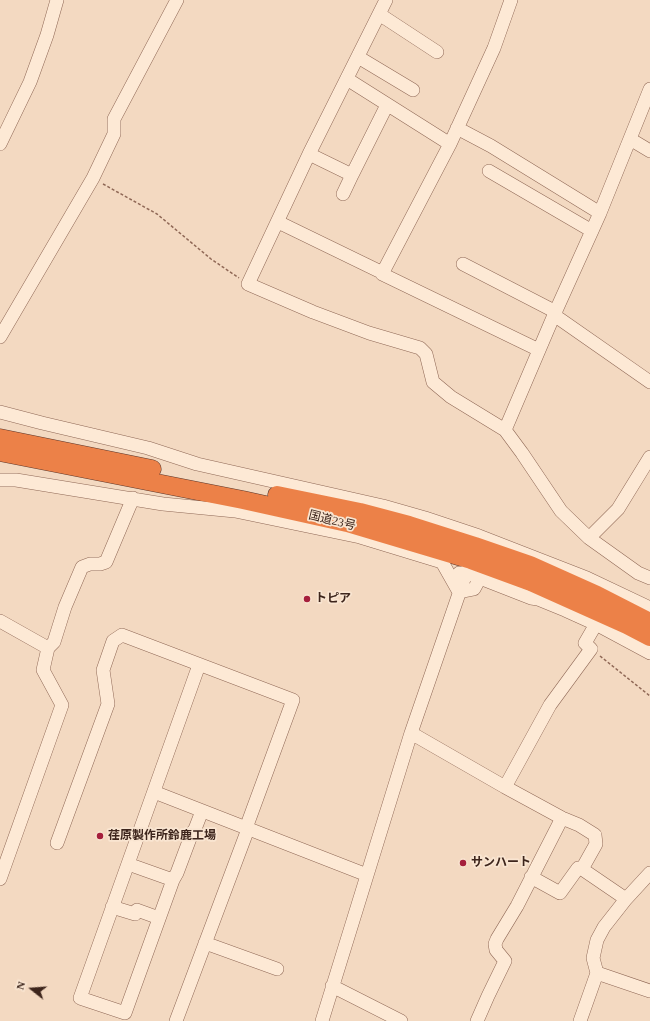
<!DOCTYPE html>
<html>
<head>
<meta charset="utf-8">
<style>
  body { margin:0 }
  #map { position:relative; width:650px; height:1021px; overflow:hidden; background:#f3d9c1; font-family:"Times New Roman",serif }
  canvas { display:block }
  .north { position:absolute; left:12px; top:969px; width:40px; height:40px; -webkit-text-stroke:3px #f9e5d1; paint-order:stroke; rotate:287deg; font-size:11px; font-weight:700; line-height:16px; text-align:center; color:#3d251c }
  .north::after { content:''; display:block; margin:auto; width:14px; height:18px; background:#3d251c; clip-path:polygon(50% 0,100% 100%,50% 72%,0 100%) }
</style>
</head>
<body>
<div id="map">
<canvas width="650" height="1021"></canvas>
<div class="north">N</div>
</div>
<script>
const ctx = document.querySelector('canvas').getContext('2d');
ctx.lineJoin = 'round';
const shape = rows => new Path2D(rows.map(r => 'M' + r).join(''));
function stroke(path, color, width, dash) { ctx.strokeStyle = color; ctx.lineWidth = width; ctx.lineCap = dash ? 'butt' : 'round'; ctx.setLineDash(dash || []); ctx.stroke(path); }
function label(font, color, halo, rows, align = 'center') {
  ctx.font = font + ' "Times New Roman","Noto Sans JP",serif'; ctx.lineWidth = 3.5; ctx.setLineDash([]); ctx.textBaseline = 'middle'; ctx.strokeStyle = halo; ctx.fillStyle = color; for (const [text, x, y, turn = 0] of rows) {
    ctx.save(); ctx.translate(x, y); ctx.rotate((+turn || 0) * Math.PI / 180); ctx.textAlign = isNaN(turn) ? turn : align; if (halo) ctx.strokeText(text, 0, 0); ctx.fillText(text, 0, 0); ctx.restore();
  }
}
const minor = shape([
  [386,0,309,154,248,284,313,312,369,333,420,348,426,354,433,382,451,397,505,430,522,453,561,511,589,538,638,573,650,578],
  [379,14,437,52],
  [358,57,413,90],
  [347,79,450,144,494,48,511,0],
  [457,128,491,146,600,213],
  [630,139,650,151],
  [0,144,30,82,47,35,57,0],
  [450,144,382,274,539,350],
  [309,154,352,175,343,194],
  [489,171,592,231],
  [352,175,387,105],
  [278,222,383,273],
  [463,264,556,312],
  [554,315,650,382],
  [0,337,93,178,114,134,114,119,177,0],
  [0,412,42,423,148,448,197,464,383,506,425,518,479,536,587,578,650,608],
  [505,430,554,315,600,213,650,89],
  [0,480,16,480,163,504,235,511,360,537,442,562,459,592],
  [589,538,618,509,650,457],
  [459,573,467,573,531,598,538,599,565,610,596,624,650,653],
  [459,592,474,589,480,578],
  [0,621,48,648,43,670,62,705,0,879],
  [48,648,54,642,65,607,82,567,90,564,100,564,106,562,133,498],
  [199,665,80,998,125,1013,173,880,177,873,192,833,195,829,202,811],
  [411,733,505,787,562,818,579,825,595,835,596,844,582,869,626,899],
  [505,787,550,705,591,649,585,643,596,624],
  [154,792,367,875],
  [57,843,108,704,103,670,113,641,122,635,293,700,246,828],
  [128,864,173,880],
  [531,877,560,893,578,868,582,869],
  [112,907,135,914,137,910,159,918],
  [205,943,277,969],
  [597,973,650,991],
  [332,986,401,1021],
  [176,1021,248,829],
  [322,1021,411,733,473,553],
  [477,1021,488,996,505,961,496,950,495,944,497,939,517,906,562,818],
  [580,1021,597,973,593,958,597,940,604,927,626,899,650,873]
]);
const highway = shape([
  [0,438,152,469],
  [0,452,243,500,347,523,471,560,531,582,627,625,650,637],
  [277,495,360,512,409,525,475,546,530,565,597,595,650,622]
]);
stroke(minor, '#8f6856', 14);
stroke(highway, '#5c372b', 19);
stroke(shape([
  [103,184,157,214,211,259,239,278],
  [600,656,650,696]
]), '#8f6856', 1.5, [3, 2]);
stroke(minor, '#fde9d5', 13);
stroke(highway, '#ec8148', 18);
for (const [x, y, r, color] of [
  [307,599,4,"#a51f3c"],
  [100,836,4,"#a51f3c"],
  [463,863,4,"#a51f3c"]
]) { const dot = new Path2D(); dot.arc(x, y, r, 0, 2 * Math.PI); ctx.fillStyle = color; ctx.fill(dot); stroke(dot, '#f9e5d1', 1.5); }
label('12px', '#3d251c', '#f9e5d1', [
  ["国道23号",332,521,14]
]);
label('bold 12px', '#3d251c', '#f9e5d1', [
  ["トピア",315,599],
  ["荏原製作所鈴鹿工場",108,836],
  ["サンハート",471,863]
], 'left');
</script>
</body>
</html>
